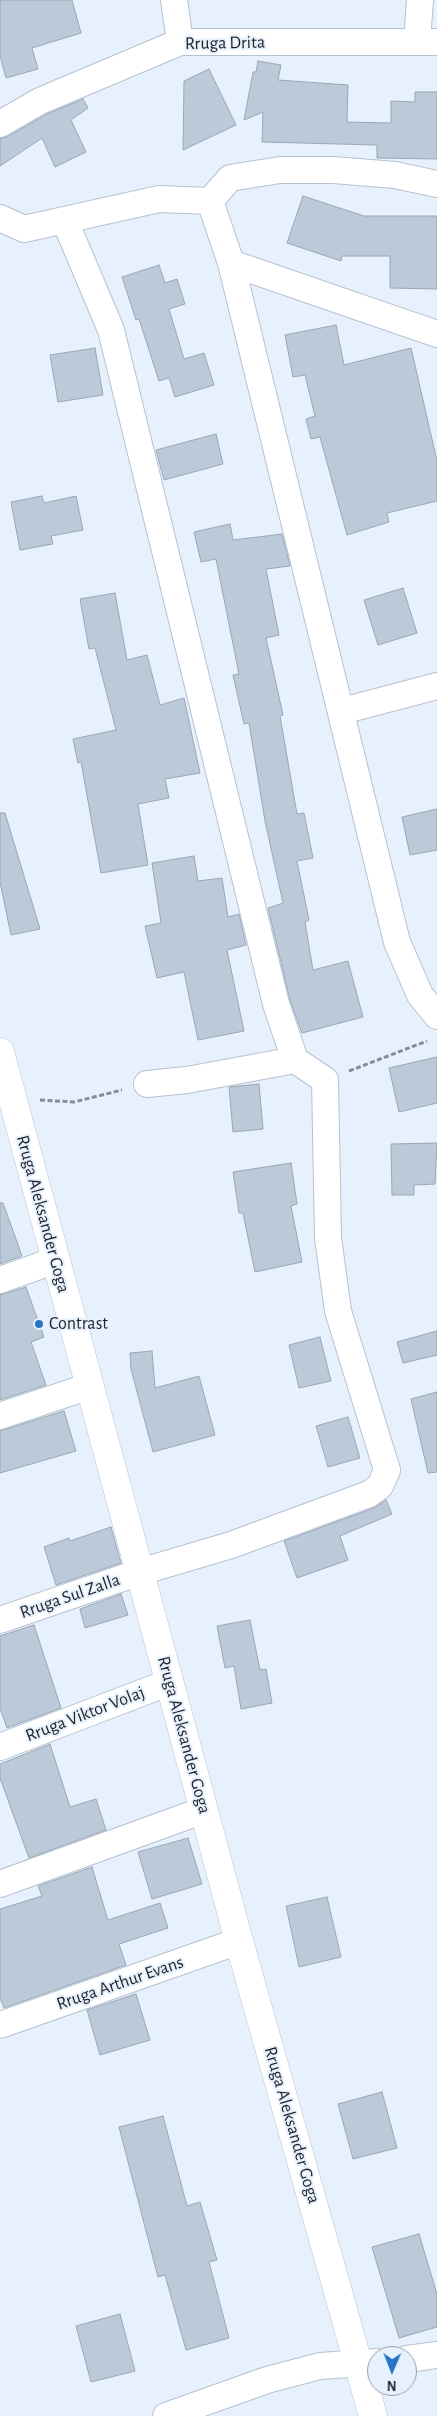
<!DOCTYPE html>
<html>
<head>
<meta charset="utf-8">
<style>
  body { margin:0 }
  #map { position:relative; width:437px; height:2416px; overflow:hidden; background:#e7f1fd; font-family:"Alegreya Sans",sans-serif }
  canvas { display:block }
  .north { position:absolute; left:367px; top:2346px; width:50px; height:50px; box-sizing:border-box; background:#e7f1fd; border:1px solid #979fa8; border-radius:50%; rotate:181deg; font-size:14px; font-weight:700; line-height:20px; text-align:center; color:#1f2329 }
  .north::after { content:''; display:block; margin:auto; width:18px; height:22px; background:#2975c5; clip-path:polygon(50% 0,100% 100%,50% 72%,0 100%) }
</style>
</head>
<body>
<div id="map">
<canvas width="437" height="2416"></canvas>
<div class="north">N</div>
</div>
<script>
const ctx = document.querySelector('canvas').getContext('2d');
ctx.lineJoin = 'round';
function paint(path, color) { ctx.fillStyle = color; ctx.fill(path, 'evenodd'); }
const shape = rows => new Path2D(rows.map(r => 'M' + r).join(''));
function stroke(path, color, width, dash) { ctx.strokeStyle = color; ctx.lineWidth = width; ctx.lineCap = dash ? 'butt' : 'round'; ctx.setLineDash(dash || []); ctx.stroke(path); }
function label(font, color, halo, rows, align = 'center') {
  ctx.font = font + ' "Alegreya Sans",sans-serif'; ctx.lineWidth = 4; ctx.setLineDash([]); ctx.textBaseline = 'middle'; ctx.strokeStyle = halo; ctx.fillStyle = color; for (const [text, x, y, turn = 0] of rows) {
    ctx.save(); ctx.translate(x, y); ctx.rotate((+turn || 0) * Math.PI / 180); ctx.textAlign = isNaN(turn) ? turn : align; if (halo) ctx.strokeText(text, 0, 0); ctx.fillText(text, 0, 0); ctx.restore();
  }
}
const building = shape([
  [0,0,72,0,81,33,32,48,38,69,6,78,0,56,0,0],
  [258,61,281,65,278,80,348,85,347,122,391,123,391,101,415,102,415,92,437,92,437,159,377,158,377,145,262,142,263,112,244,120,253,72,256,72,258,61],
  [209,69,236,125,183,150,184,81,209,69],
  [83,99,88,108,71,120,86,152,55,167,42,138,0,166,0,139,7,137,47,114,83,99],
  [303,196,364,216,437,216,437,289,390,288,390,256,342,256,341,261,287,243,303,196],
  [159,265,165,283,177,279,185,304,169,309,184,359,204,353,214,385,175,397,169,378,159,381,139,319,136,320,122,277,159,265],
  [336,325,344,365,411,348,437,461,437,501,387,513,389,522,347,535,320,437,311,439,306,419,315,416,305,375,293,377,285,335,336,325],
  [95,348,103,395,58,402,50,355,95,348],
  [216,434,223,464,164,480,156,450,216,434],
  [42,496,44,503,76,496,83,530,51,536,53,544,20,550,11,502,42,496],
  [230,524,233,540,282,534,290,566,266,569,279,635,266,638,283,715,280,716,297,814,304,813,313,858,297,861,309,920,305,922,313,970,348,961,363,1017,302,1033,290,1000,268,908,283,903,265,821,249,723,244,724,233,675,239,674,216,559,201,562,194,532,230,524],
  [403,588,417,633,378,645,364,600,403,588],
  [115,593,127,660,147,655,160,705,184,698,200,773,165,779,169,798,138,804,148,865,101,873,81,762,78,763,73,739,116,730,95,648,89,649,80,599,115,593],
  [437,809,437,850,410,855,402,817,437,809],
  [0,813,5,813,40,929,11,935,0,882,0,813],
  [194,856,198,881,222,878,228,917,239,914,246,945,227,950,244,1031,198,1040,184,972,157,978,145,926,161,923,152,863,194,856],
  [437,1057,437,1103,399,1112,389,1068,437,1057],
  [259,1084,263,1129,233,1132,229,1087,259,1084],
  [437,1143,435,1184,414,1185,414,1195,392,1195,391,1144,437,1143],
  [291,1163,297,1204,291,1206,302,1262,255,1272,243,1213,239,1213,233,1172,291,1163],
  [0,1203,3,1203,22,1256,0,1264,0,1203],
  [26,1287,44,1337,31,1342,46,1385,0,1400,0,1295,26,1287],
  [437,1331,437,1355,403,1363,397,1342,437,1331],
  [320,1337,331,1381,299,1388,289,1345,320,1337],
  [152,1351,155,1388,199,1376,215,1435,153,1452,131,1369,130,1353,152,1351],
  [437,1392,437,1472,428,1473,411,1399,437,1392],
  [64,1411,76,1451,0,1473,0,1431,64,1411],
  [348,1417,360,1458,328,1467,316,1426,348,1417],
  [386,1500,392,1514,340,1536,348,1560,297,1578,284,1541,374,1508,386,1500],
  [111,1527,121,1563,56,1585,44,1547,69,1538,70,1541,111,1527],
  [121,1594,128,1615,85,1628,80,1609,121,1594],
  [250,1620,260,1670,266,1669,272,1703,241,1709,234,1666,225,1668,217,1626,250,1620],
  [34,1625,61,1708,7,1728,0,1708,0,1636,34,1625],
  [50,1744,70,1807,96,1799,106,1830,29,1858,0,1778,0,1764,50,1744],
  [188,1838,202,1884,152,1899,138,1852,188,1838],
  [92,1867,108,1920,160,1903,168,1928,119,1944,126,1965,4,2008,0,1998,0,1909,42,1896,38,1886,92,1867],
  [327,1897,341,1957,299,1967,286,1906,327,1897],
  [136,1994,150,2040,100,2055,87,2010,136,1994],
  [382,2092,397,2148,353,2159,338,2104,382,2092],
  [163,2116,187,2206,200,2202,217,2260,209,2262,229,2338,186,2350,165,2275,158,2277,119,2127,163,2116],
  [419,2234,437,2294,437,2327,399,2338,372,2247,419,2234],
  [120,2314,135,2371,91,2382,76,2326,120,2314]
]);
paint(building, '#bcc9d8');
stroke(building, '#9aa6b5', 1);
const minor = shape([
  [174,0,180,42],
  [417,41,420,0],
  [0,124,40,101,180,42,437,42],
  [210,201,231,263,397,942,420,995,437,1016],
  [210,201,230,178,280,170,333,170,395,175,437,184],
  [0,218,24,229,159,199,210,201],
  [231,263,437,334],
  [342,711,437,686],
  [147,1084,187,1080,295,1060],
  [0,1280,56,1260],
  [0,1416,90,1386],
  [0,1620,140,1572,231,1545,369,1494,380,1486,387,1470,338,1311,328,1238,325,1080,295,1060,276,1004,111,330,65,221],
  [0,1747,170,1682],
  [0,1884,204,1810],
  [0,2025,239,1941],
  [407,2359,437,2355],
  [166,2416,267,2380,320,2366,377,2362]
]);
const secondary = shape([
  [0,1052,239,1941,373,2416]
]);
stroke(minor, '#b5c2d1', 28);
stroke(secondary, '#b5c2d1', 29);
stroke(shape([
  [349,1071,427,1041],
  [40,1100,74,1102,122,1090]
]), '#858d96', 3, [5, 2.5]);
stroke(minor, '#fff', 26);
stroke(secondary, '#fff', 28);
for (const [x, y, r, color] of [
  [39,1324,5,"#2975c5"]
]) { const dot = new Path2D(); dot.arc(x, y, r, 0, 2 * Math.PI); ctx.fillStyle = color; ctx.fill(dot); stroke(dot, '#e7f1fd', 2); }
label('18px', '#1f2329', '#e7f1fd', [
  ["Rruga Drita",225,43,-1],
  ["Rruga Aleksander Goga",43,1214,75],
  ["Rruga Sul Zalla",70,1596,-19],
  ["Rruga Viktor Volaj",85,1714,-21],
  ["Rruga Aleksander Goga",184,1735,75],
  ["Rruga Arthur Evans",120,1983,-19],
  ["Rruga Aleksander Goga",292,2125,74]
]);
label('18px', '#1f2329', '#e7f1fd', [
  ["Contrast",49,1324]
], 'left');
</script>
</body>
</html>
